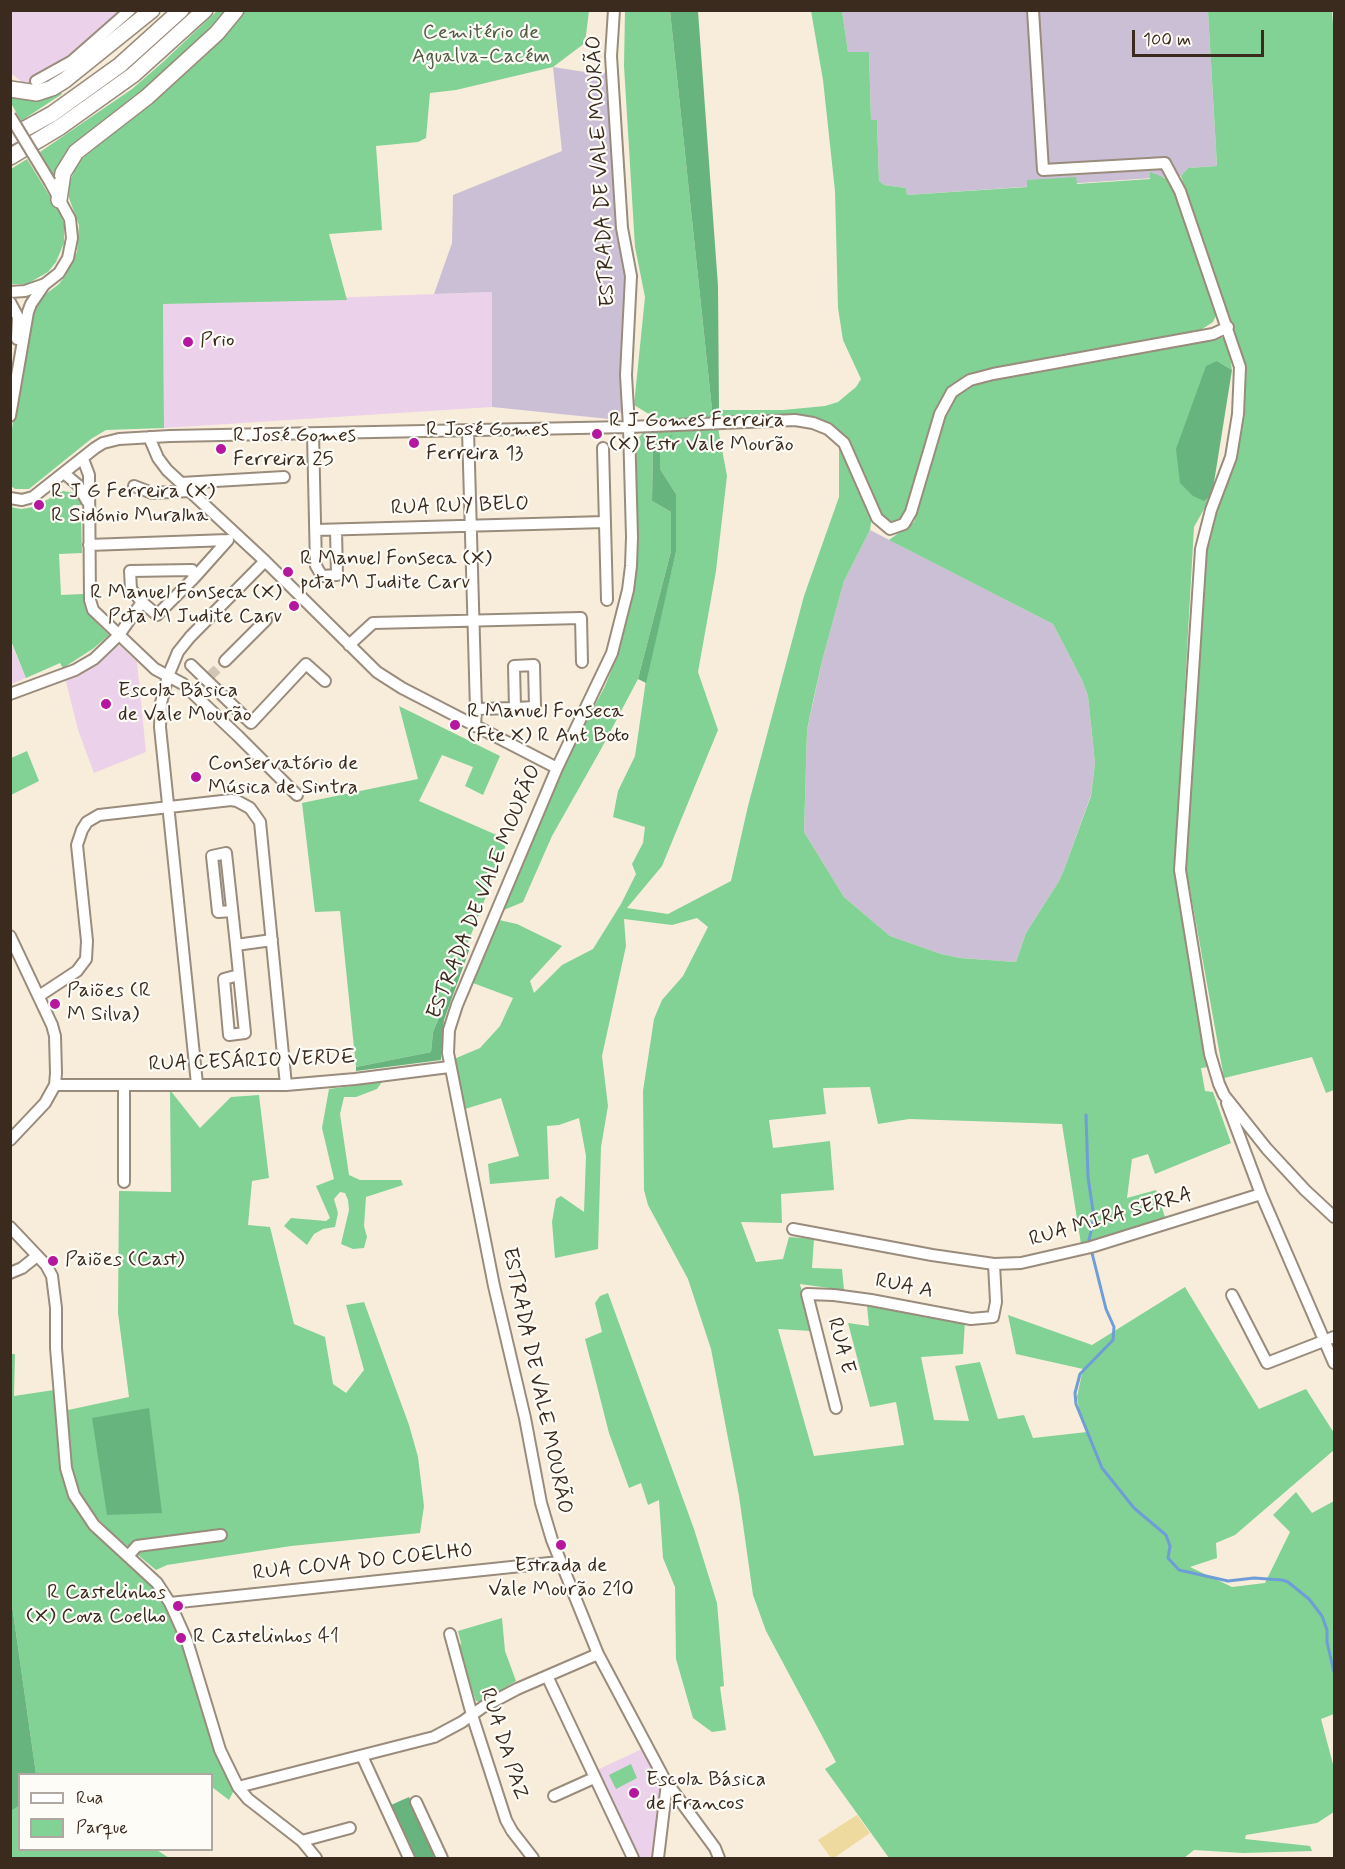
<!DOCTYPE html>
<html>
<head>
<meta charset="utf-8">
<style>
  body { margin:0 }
  #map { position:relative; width:1345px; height:1869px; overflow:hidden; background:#f8eddb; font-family:Mynerve,sans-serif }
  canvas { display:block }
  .frame { position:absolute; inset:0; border:12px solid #3b2a1e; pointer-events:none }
  .legend { position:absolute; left:18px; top:1773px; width:195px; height:78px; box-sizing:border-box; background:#fdfcf7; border:2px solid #afa8a0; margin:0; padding:8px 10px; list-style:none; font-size:18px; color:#3b2a1e }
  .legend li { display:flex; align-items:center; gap:12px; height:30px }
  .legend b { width:30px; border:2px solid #afa8a0 }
  .scale { position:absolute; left:1132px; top:30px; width:132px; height:27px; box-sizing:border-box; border:3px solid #3b2a1e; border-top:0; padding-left:8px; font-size:18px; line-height:21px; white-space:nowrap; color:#3b2a1e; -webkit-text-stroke:4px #fdfcf7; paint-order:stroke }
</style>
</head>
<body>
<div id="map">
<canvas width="1345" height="1869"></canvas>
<div class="frame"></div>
<ul class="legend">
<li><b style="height:8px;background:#fff"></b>Rua</li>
<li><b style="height:16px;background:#81d294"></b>Parque</li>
</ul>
<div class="scale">100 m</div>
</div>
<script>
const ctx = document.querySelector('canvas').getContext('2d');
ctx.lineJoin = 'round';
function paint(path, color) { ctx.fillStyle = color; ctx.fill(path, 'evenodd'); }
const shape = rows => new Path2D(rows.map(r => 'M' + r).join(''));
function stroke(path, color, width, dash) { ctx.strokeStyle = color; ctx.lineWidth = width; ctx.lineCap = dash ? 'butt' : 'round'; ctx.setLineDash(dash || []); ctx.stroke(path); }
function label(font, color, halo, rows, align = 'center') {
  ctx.font = font + ' Mynerve,sans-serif'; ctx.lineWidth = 4.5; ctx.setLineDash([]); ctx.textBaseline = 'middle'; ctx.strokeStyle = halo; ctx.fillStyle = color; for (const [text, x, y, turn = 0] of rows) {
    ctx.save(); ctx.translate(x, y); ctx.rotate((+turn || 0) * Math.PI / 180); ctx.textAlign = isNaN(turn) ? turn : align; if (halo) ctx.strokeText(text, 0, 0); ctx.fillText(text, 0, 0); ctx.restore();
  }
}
paint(shape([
  [122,10,68,70,55,78,38,87,24,84,11,73,10,11],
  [492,292,492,407,164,428,163,304],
  [10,641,26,678,11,684,10,684],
  [119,645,137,662,146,752,94,773,78,730,65,678,98,664],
  [644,1748,662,1782,661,1804,653,1858,637,1858,597,1770]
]), '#ecd1ea');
paint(shape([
  [842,11,1208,11,1217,166,1188,168,1181,176,907,195,906,188,884,185,879,181,877,121,871,120,869,52,848,52],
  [553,67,585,72,610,73,619,231,627,286,621,410,619,420,492,407,492,292,434,294,452,243,453,195,562,151],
  [870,530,1053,624,1082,680,1088,696,1095,763,1091,795,1065,867,1059,881,1026,933,1016,962,960,958,941,954,890,936,844,897,804,832,807,730,822,661,844,581]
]), '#cbbfd5');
paint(shape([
  [217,11,225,11,191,48,161,76,65,154,54,176,40,152,132,89,163,62],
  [244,11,589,11,585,43,553,67,456,90,430,93,426,138,418,142,376,146,382,230,329,234,347,300,163,304,164,428,106,430,91,439,29,489,15,489,11,486,11,434,33,308,42,297,59,284,66,275,77,252,79,225,69,198,68,187,77,163,206,54],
  [625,11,670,11,713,419,657,419,634,405,645,297,635,247,624,66],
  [811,11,842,11,848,52,869,52,871,120,877,120,879,181,884,185,906,188,907,195,1027,187,1027,180,1076,177,1077,184,1150,179,1150,172,1170,180,1177,191,1217,313,1213,322,1196,333,991,369,962,377,948,393,908,510,898,522,889,522,880,515,831,427,816,418,801,415,720,419,719,410,783,410,825,406,838,402,856,387,861,379,843,340,838,308,835,191,823,80],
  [1208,11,1332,11,1334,37,1334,1090,1326,1093,1312,1057,1224,1078,1185,862,1202,573,1209,533,1235,460,1239,348,1181,176,1188,168,1217,166],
  [59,90,62,94,21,121,11,103,10,95],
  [27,159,60,213,64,224,64,243,56,262,48,272,27,284,11,284,11,169],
  [1219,338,1225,338,1228,343,1232,370,1217,361,1212,495,1194,527,1175,862,1200,1029,1209,1067,1201,1068,1205,1091,1213,1092,1231,1143,1155,1174,1148,1154,1132,1159,1127,1198,1156,1190,1166,1220,1081,1244,1062,1124,909,1119,878,1124,870,1087,823,1088,826,1114,769,1120,773,1148,830,1141,834,1190,781,1194,782,1223,741,1222,756,1262,783,1259,789,1237,814,1239,812,1268,842,1269,844,1290,800,1284,811,1331,778,1329,814,1456,904,1445,896,1402,870,1407,848,1323,869,1326,867,1306,889,1306,965,1321,963,1354,921,1357,934,1420,969,1421,955,1366,980,1362,998,1419,1024,1415,1033,1438,1087,1432,1080,1414,1077,1397,1083,1369,1016,1354,1008,1315,1092,1345,1185,1287,1259,1409,1306,1389,1334,1433,1334,1450,1235,1535,1216,1543,1217,1558,1190,1567,1232,1587,1265,1583,1290,1532,1273,1515,1296,1492,1312,1513,1334,1501,1334,1714,1321,1719,1334,1768,1334,1812,1317,1823,1246,1835,1245,1839,1310,1846,1312,1851,1243,1853,1194,1850,1184,1858,889,1858,825,1769,836,1762,766,1631,753,1595,739,1496,711,1349,688,1279,648,1205,644,1190,643,1091,654,1019,662,1000,683,976,708,927,697,918,672,925,624,919,626,946,602,1056,608,1106,601,1147,598,1249,555,1258,552,1222,556,1199,561,1196,584,1212,586,1156,579,1118,559,1125,547,1126,549,1179,490,1184,488,1164,519,1156,501,1098,465,1109,454,1059,480,1048,500,1026,513,998,473,983,499,920,517,924,562,946,530,981,534,993,562,965,593,949,621,904,636,874,632,864,643,843,645,827,613,817,618,791,635,756,647,673,676,552,676,494,660,469,660,446,671,436,653,441,652,501,671,512,671,551,638,679,600,751,552,836,523,902,504,910,565,763,605,686,618,654,635,587,638,551,636,444,638,438,645,431,718,428,727,476,716,571,698,672,718,730,662,866,627,908,668,914,731,881,748,806,804,596,839,497,839,444,872,517,870,530,844,581,822,661,813,701,807,730,804,832,844,897,890,936,941,954,960,958,1016,962,1026,933,1059,881,1065,867,1091,796,1095,763,1088,696,1082,680,1053,624,889,540,914,522,943,416,950,404,960,393,978,381],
  [63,491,74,493,81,501,81,505,73,505,73,518,81,518,82,553,59,554,61,595,83,594,87,610,91,617,109,635,94,648,63,668,60,663,26,678,11,641,11,507,21,509,34,507],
  [399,706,500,756,483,795,465,786,473,767,442,755,419,801,508,840,433,1032,431,1052,356,1067,340,911,315,912,302,803,418,779],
  [27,751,39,781,11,795,11,758],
  [382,1082,377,1089,356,1097,344,1097,340,1114,349,1175,360,1180,401,1180,403,1185,366,1197,364,1226,367,1237,364,1248,353,1249,341,1244,349,1210,348,1200,345,1193,340,1192,334,1199,338,1213,335,1227,323,1229,314,1234,307,1245,284,1226,291,1218,326,1221,330,1218,316,1186,334,1179,322,1128,329,1089],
  [170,1090,200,1128,231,1097,259,1095,269,1178,252,1181,248,1225,270,1227,294,1324,325,1337,333,1384,346,1393,364,1370,346,1305,364,1302,409,1425,418,1457,424,1506,420,1533,291,1546,167,1565,156,1570,108,1530,86,1505,76,1483,71,1462,68,1410,129,1397,118,1313,119,1191,171,1192],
  [608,1293,694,1529,717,1603,724,1686,720,1687,726,1730,712,1732,693,1718,676,1659,675,1587,663,1558,659,1500,648,1505,641,1483,629,1488,609,1433,585,1339,602,1332,595,1303,600,1296],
  [10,1354,15,1354,14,1396,54,1390,61,1474,67,1492,84,1521,90,1528,152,1584,167,1608,180,1638,216,1749,234,1790,229,1800,212,1787,212,1774,36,1774,10,1591],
  [502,1618,505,1651,516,1681,481,1702,476,1701,458,1651,461,1643,458,1631],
  [631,1764,637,1778,616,1789,609,1775],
  [19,1806,20,1850,157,1850,169,1858,11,1858,11,1811]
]), '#81d294');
paint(shape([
  [670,11,698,11,718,286,719,410,720,419,713,419],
  [1217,361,1232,370,1212,495,1204,501,1193,496,1180,483,1176,449,1206,366],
  [673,435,660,446,660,469,676,494,676,552,646,683,638,679,671,551,671,512,652,501,653,441],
  [471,945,444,1020,441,1060,356,1071,356,1067,431,1052,433,1032,467,947],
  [149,1408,162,1513,107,1515,92,1418],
  [10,1591,36,1774,20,1774,19,1806,11,1811],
  [409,1797,438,1858,416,1858,391,1805]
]), '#68b47e');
paint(shape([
  [857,1815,870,1833,834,1858,831,1858,818,1840]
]), '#eeda9e');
stroke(shape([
  [1086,1115,1088,1177,1094,1218,1089,1240],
  [1092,1253,1106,1309,1114,1327,1113,1340,1080,1374,1075,1393,1076,1404,1102,1468,1134,1508,1166,1535,1170,1546,1168,1558,1179,1570,1228,1581,1254,1578,1282,1580,1288,1582,1309,1599,1322,1616,1327,1630,1327,1642,1334,1672]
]), '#6f9dd7', 3);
stroke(shape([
  [210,676,225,661]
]), '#d2c6b5', 10, [10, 5]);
const minor = shape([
  [614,10,611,56,622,228,631,276,626,375,629,427,632,537,631,566,628,590,612,653,557,768,457,1005,449,1030,448,1053,494,1286,525,1418,541,1503,552,1540,598,1654,665,1780,715,1848,719,1858],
  [1033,10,1043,170,1165,163,1180,191,1240,367,1238,414,1231,457,1211,510,1201,549,1180,870,1210,1054,1219,1084,1224,1095,1267,1149,1305,1190,1334,1217],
  [36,81,72,61,130,10],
  [10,292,25,291,45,284,59,273,68,258,72,238,70,219,50,182],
  [10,302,18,317,17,339],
  [10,416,28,312,31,304,44,285],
  [468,430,476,709,475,726],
  [313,434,316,566,322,576,337,575,336,530],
  [149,437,158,458,167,470,265,561,377,672,402,688,557,768],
  [603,448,607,600],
  [83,459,89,475,90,600,93,610,155,669,183,684,238,736,297,795],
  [65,474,78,485,87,501],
  [181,483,284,477],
  [134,486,152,493,190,491],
  [10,498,22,500,33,497,95,448,103,443,119,439,170,436,629,427,795,420,813,423,828,429,844,443,877,518,890,529,904,524,911,512,940,414,952,392,970,380,993,374,1213,334,1228,327],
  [316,530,605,522],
  [89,545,228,540],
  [194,578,228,540],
  [349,645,373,623,581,618,582,662],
  [225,661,266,620],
  [191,665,251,723,306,664,325,681],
  [10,694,75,670,94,659,119,635,142,602,157,615,194,578,192,570,130,571,131,589,142,602],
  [476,709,515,708,535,707,534,665,514,666,515,708],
  [232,911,218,912,212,856,226,853,236,945],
  [10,936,52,1025,55,1036,56,1073,55,1085,45,1103,10,1140],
  [239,975,224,979,229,1035,245,1033,236,945,272,940],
  [39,996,77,971,86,959,87,941,77,845,82,830,87,822,99,815,231,800,237,801,250,808,260,822,286,1085],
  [197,1084,160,727,161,703,168,676,178,652,190,637,265,561],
  [55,1085,286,1085,355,1079,449,1067],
  [1227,1103,1261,1194,1334,1363],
  [124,1182,124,1085],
  [10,1227,46,1265,52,1276,56,1308,56,1348,66,1468,74,1495,94,1525,157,1583,170,1603,187,1641,220,1750,238,1787,248,1799,302,1841,316,1858],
  [793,1229,932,1255,994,1264,1021,1263,1091,1247,1261,1194],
  [10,1273,22,1268,37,1256],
  [1232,1295,1267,1363,1334,1337],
  [836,1408,807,1294,834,1295,871,1300,971,1319,993,1317,996,1302,994,1264],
  [129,1555,137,1546,221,1535],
  [170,1603,559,1562],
  [450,1634,472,1715,506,1820,512,1831,533,1858],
  [547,1676,633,1858],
  [362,1756,409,1858],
  [238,1787,434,1737,462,1722,483,1707,517,1689,598,1654],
  [554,1796,594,1778],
  [416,1802,442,1858],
  [302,1841,350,1828],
  [658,1858,667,1783]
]);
const highway = shape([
  [10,89,37,93,52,88,65,80,152,10],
  [10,137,52,114,120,65,181,10],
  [10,157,60,127,133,75,205,10],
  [59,200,63,173,76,152,147,97,217,33,236,10]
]);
stroke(minor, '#9a8c7c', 14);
stroke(highway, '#9a8c7c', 18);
stroke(minor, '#fff', 10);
stroke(highway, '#fff', 15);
const minorBridge = shape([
  [10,116,50,182]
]);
stroke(minorBridge, '#9a8c7c', 14, []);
stroke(minorBridge, '#fff', 10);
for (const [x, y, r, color] of [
  [188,342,6,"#b5179e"],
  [597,434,6,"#b5179e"],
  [414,443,6,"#b5179e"],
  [221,449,6,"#b5179e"],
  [39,505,6,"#b5179e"],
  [288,572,6,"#b5179e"],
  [294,606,6,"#b5179e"],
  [106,704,6,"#b5179e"],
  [455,725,6,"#b5179e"],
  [196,777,6,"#b5179e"],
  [55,1004,6,"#b5179e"],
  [53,1261,6,"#b5179e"],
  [561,1545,6,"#b5179e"],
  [178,1606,6,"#b5179e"],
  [181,1638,6,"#b5179e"],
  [634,1793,6,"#b5179e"]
]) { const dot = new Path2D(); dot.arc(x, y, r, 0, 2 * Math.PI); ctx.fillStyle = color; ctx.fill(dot); stroke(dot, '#fdfcf7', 2); }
label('21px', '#505c41', '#fdfcf7', [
  ["Cemitério de",481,34],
  ["Agualva-Cacém",481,58]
]);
label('21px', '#3b2a1e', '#fdfcf7', [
  ["ESTRADA DE VALE MOURÃO",602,171,-93],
  ["RUA RUY BELO",460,507,-2],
  ["ESTRADA DE VALE MOURÃO",485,892,-68],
  ["RUA CESÁRIO VERDE",252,1062,-2],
  ["RUA MIRA SERRA",1111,1218,-16],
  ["RUA A",904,1287,11],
  ["RUA E",840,1346,75],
  ["ESTRADA DE VALE MOURÃO",536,1381,78],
  ["RUA COVA DO COELHO",363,1563,-6],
  ["RUA DA PAZ",503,1744,72]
]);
label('21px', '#3b2a1e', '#fdfcf7', [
  ["Prio",200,342],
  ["R J Gomes Ferreira",609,422],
  ["(X) Estr Vale Mourão",609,446],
  ["R José Gomes",426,431],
  ["Ferreira 13",426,455],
  ["R José Gomes",233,437],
  ["Ferreira 25",233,461],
  ["R J G Ferreira (X)",51,493],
  ["R Sidónio Muralha",51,517],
  ["R Manuel Fonseca (X)",300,560],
  ["pcta M Judite Carv",300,584],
  ["R Manuel Fonseca (X)",282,594,"right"],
  ["Pcta M Judite Carv",282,618,"right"],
  ["Escola Básica",118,692],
  ["de Vale Mourão",118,716],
  ["R Manuel Fonseca",467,713],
  ["(Fte X) R Ant Boto",467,737],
  ["Conservatório de",208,765],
  ["Música de Sintra",208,789],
  ["Paiões (R",67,992],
  ["M Silva)",67,1016],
  ["Paiões (Cast)",65,1261],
  ["Estrada de",561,1567,"center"],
  ["Vale Mourão 210",561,1591,"center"],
  ["R Castelinhos",166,1594,"right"],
  ["(X) Cova Coelho",166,1618,"right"],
  ["R Castelinhos 41",193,1638],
  ["Escola Básica",646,1781],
  ["de Francos",646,1805]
], 'left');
</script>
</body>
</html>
